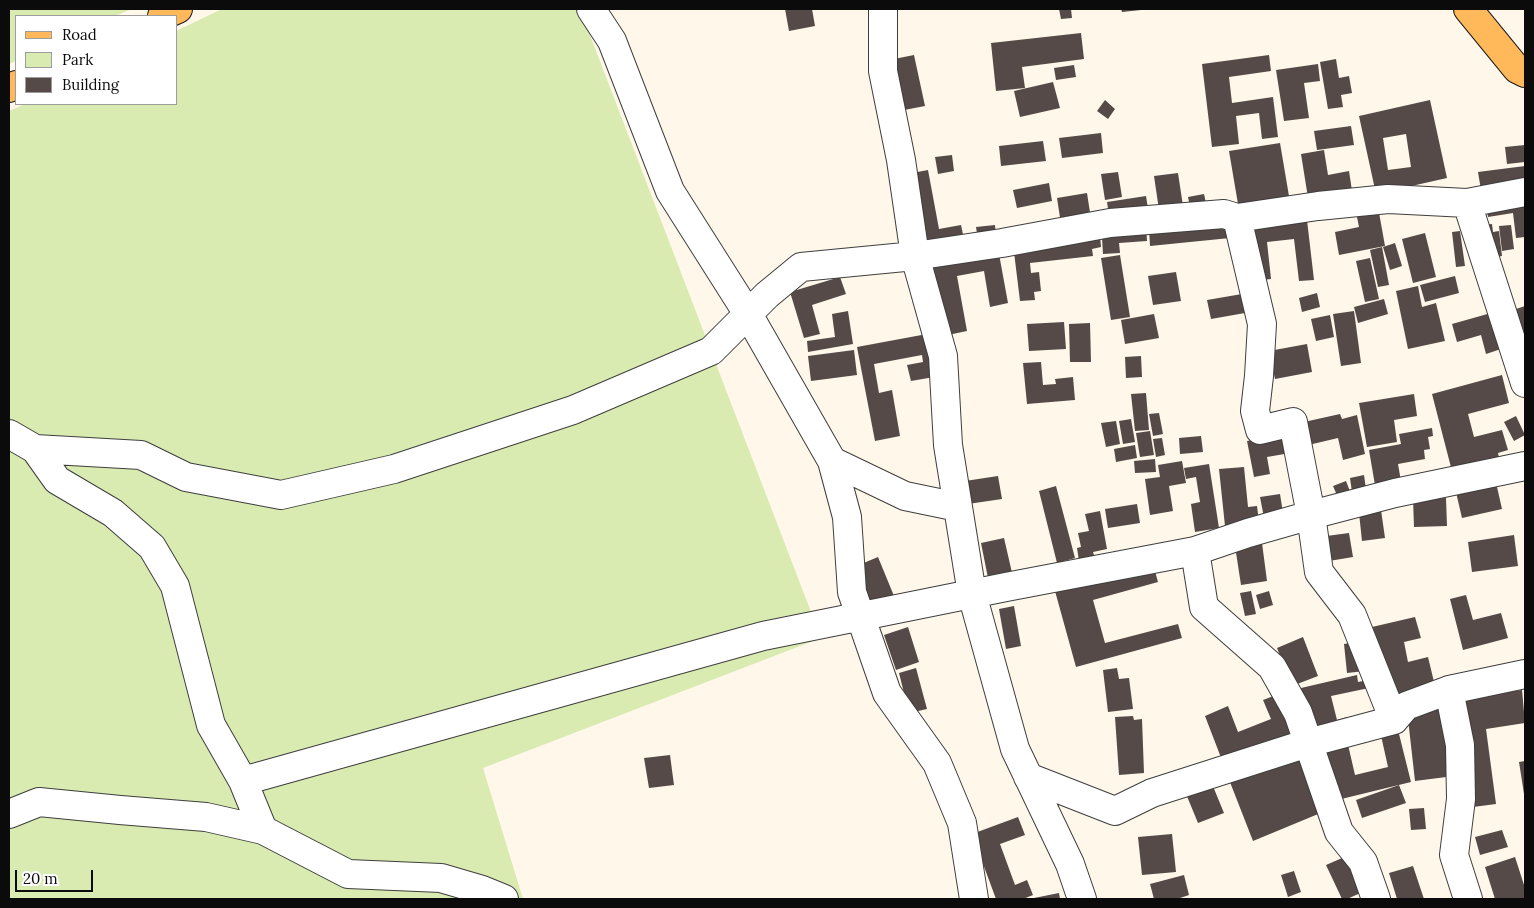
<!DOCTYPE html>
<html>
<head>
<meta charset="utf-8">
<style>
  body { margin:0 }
  #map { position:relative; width:1534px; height:908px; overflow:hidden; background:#fff7ea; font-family:Lora,serif }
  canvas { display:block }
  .frame { position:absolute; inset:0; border:10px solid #0b0b0b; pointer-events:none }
  .legend { position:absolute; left:15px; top:15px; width:162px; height:90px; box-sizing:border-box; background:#fff; border:1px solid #9d9d9d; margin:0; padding:6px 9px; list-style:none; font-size:15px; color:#0b0b0b }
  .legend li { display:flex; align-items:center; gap:10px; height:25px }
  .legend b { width:25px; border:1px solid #9d9d9d }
  .scale { position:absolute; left:15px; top:870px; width:78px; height:22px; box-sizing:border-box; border:2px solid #0b0b0b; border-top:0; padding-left:6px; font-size:15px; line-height:18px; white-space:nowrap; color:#0b0b0b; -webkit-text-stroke:4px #fff; paint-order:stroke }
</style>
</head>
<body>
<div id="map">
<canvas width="1534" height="908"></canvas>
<div class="frame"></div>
<ul class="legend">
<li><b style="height:6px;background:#ffb95a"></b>Road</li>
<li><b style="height:14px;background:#daebb2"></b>Park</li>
<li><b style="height:14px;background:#554a47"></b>Building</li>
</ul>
<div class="scale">20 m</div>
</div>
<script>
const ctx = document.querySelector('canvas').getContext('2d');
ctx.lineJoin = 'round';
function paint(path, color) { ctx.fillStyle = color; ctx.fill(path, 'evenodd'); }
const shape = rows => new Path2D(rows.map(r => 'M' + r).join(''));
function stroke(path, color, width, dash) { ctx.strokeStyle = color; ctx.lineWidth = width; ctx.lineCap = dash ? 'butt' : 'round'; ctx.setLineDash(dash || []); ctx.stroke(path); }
paint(shape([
  [9,9,132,9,115,16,16,16,16,61,9,64],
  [222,9,580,9,821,638,483,768,523,899,9,899,9,111,25,104,176,104,176,31]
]), '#daebb2');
paint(shape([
  [785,9,812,9,815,26,789,31],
  [1059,9,1071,9,1072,18,1061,19],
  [1121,9,1141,9,1141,10,1122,12],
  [1081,33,1084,59,1022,67,1025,88,996,91,991,43],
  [914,55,925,106,899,111,889,60],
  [1269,55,1271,71,1229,77,1232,103,1273,97,1278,137,1262,139,1259,113,1236,116,1239,144,1212,147,1202,64],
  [1336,59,1339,78,1349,76,1352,93,1341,95,1343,107,1328,109,1320,62],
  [1318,64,1320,81,1304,83,1309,118,1284,121,1276,70],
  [1074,65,1076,77,1056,80,1054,68],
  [1053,82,1060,108,1020,117,1014,91],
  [1105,100,1115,109,1108,119,1097,111],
  [1430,100,1447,178,1376,194,1359,116],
  [1406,134,1411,167,1388,170,1383,138],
  [1351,126,1354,145,1317,150,1314,131],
  [1101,133,1103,153,1062,158,1059,138],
  [1043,141,1046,161,1001,166,999,146],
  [1280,143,1290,202,1239,210,1229,151],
  [1525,145,1525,162,1507,164,1505,147],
  [1324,150,1328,175,1349,171,1353,197,1309,204,1301,154],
  [952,155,954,171,938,174,935,157],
  [1525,166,1525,184,1481,190,1478,172],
  [928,170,939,229,961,225,965,244,922,253,907,174],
  [1118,172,1122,197,1105,200,1101,174],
  [1178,173,1183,206,1159,210,1154,176],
  [1049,183,1052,201,1017,208,1013,190],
  [1087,193,1091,219,1061,224,1057,198],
  [1204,194,1206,203,1190,207,1188,197],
  [1146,196,1149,215,1110,221,1107,202],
  [1525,198,1525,237,1516,238,1513,213,1488,217,1486,204],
  [1378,207,1385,246,1339,255,1335,232,1359,227,1356,212],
  [1307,220,1314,280,1299,281,1294,239,1267,242,1271,279,1253,281,1247,227],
  [1228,221,1230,238,1150,246,1149,228],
  [1492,224,1493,232,1499,231,1502,256,1489,258,1480,225],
  [995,225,996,237,978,240,976,227],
  [1146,225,1147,241,1119,243,1120,253,1103,254,1102,238,1107,238,1106,232],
  [1511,225,1514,249,1502,251,1499,226],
  [1460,231,1465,266,1456,267,1452,232],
  [1425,233,1436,277,1413,283,1402,239],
  [1100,235,1101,247,1092,249,1093,256,1030,263,1031,273,1039,272,1041,291,1034,292,1035,300,1020,301,1013,244],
  [1395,243,1402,266,1390,270,1383,247],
  [1382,247,1389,285,1378,287,1370,250],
  [999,254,1008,303,990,307,984,271,957,276,967,331,943,336,931,266],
  [1120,255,1130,317,1111,320,1101,258],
  [1370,258,1379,299,1365,302,1356,261],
  [1176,272,1181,301,1153,305,1148,276],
  [1455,276,1459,293,1425,302,1420,285],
  [840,277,846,294,812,305,820,334,804,338,790,292],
  [1418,286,1422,307,1436,303,1445,341,1408,349,1396,291],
  [1317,293,1320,307,1302,312,1299,298],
  [1242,294,1245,313,1211,319,1207,300],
  [1384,299,1388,314,1358,323,1354,307],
  [1525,306,1525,351,1513,310],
  [848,311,853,344,808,352,807,341,835,337,832,314],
  [1354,311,1361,363,1341,366,1333,314],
  [1491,313,1501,349,1486,354,1481,335,1457,342,1452,324],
  [1154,314,1159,338,1125,344,1121,320],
  [1330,315,1334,337,1316,341,1311,319],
  [1064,322,1066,349,1029,351,1027,324],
  [1090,323,1091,362,1070,362,1069,324],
  [927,334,934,377,911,381,907,365,923,362,922,355,874,364,879,393,892,390,900,436,875,441,857,347],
  [1307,344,1312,372,1275,379,1269,351],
  [854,350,857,375,811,381,808,356],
  [1141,356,1142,377,1126,378,1125,357],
  [1041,362,1043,385,1056,384,1055,379,1073,377,1075,400,1027,404,1023,363],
  [1502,375,1509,403,1468,414,1474,437,1502,430,1508,450,1498,453,1500,462,1453,475,1432,394],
  [1146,393,1149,430,1135,431,1131,394],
  [1414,394,1417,416,1394,420,1397,442,1367,447,1359,403],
  [1159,413,1163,434,1153,436,1149,414],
  [1340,414,1342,419,1357,415,1365,454,1343,460,1338,438,1300,447,1295,424],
  [1516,416,1525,435,1514,441,1504,422],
  [1131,419,1135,442,1123,444,1119,421],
  [1116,421,1120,444,1106,447,1101,423],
  [1432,428,1433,436,1428,437,1430,449,1424,450,1425,459,1398,464,1402,487,1376,491,1369,450,1401,444,1399,434],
  [1150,431,1154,455,1140,457,1136,433],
  [1292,433,1296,452,1267,457,1270,474,1254,477,1247,441],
  [1201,436,1203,452,1180,454,1179,438],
  [1162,438,1165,455,1156,457,1153,439],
  [1135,445,1137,458,1116,462,1114,449],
  [1155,459,1156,472,1135,473,1134,461],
  [1182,461,1186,483,1169,486,1173,511,1150,515,1145,479,1160,477,1158,465],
  [1209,464,1219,528,1195,532,1191,504,1200,502,1196,477,1186,479,1184,468],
  [1244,467,1248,507,1257,506,1259,522,1225,526,1219,469],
  [1364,475,1366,489,1352,492,1350,478],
  [998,476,1002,499,968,504,965,481],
  [1495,478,1502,509,1462,518,1455,488],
  [1346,481,1351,494,1339,500,1333,486],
  [1056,486,1075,558,1057,563,1039,491],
  [1280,494,1284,519,1265,523,1260,497],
  [1446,498,1447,526,1414,527,1413,499],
  [1137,504,1140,523,1108,528,1105,509],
  [1381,510,1385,538,1362,541,1359,513],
  [1100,511,1107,549,1093,552,1095,558,1079,561,1077,548,1081,547,1078,533,1089,531,1085,514],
  [1349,533,1353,557,1323,562,1319,537],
  [1514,535,1518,566,1472,572,1468,542],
  [1004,538,1013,577,989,583,981,543],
  [1262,543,1267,581,1241,585,1235,546],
  [878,557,894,596,870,606,854,567],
  [1153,564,1158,582,1093,600,1105,643,1178,624,1182,638,1076,667,1055,591],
  [1251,591,1256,614,1245,616,1240,593],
  [1269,591,1273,605,1260,609,1256,595],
  [1466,595,1473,620,1501,613,1508,638,1463,650,1450,599],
  [1014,606,1021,646,1006,649,999,609],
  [1415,617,1421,638,1404,642,1408,662,1428,657,1435,686,1390,703,1372,627],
  [908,627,919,662,896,670,884,635],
  [1303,637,1318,676,1292,686,1277,648],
  [1362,641,1365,671,1347,673,1344,644],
  [916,668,927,709,909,713,899,673],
  [1117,668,1119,679,1129,678,1133,709,1108,712,1103,670],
  [1357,675,1358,682,1368,680,1369,688,1331,696,1337,720,1347,717,1350,731,1312,739,1301,688],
  [1522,690,1525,723,1486,729,1496,804,1473,807,1459,699],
  [1284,692,1302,737,1225,768,1205,716,1228,706,1238,732,1271,719,1263,700],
  [1445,705,1454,776,1415,781,1407,710],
  [1133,716,1134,720,1142,719,1144,773,1119,775,1115,717],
  [1397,726,1411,782,1329,802,1315,744,1346,736,1355,775,1388,767,1380,731],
  [1298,749,1323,812,1253,841,1228,777],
  [670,755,674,785,649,788,644,758],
  [1525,761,1525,793,1524,794,1519,762],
  [1210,779,1224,813,1198,823,1184,789],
  [1399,785,1406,803,1362,818,1356,800],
  [1424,808,1426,829,1411,830,1409,809],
  [1018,817,1025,835,1000,844,1015,885,1027,880,1033,895,1023,899,996,899,972,834],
  [1502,830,1508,847,1480,855,1475,837],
  [1172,834,1176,872,1142,875,1138,837],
  [1349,855,1365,891,1347,899,1342,899,1326,865],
  [1515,857,1525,888,1525,899,1495,899,1485,867],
  [1413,866,1424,899,1397,899,1389,873],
  [1294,871,1301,892,1288,897,1281,875],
  [1184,875,1189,895,1180,898,1181,899,1154,899,1150,884],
  [1059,893,1060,899,1034,899,1034,898]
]), '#554a47');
const minor = shape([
  [591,9,612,41,670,191,748,314,832,461,847,517,852,592,887,693,937,763,962,823,974,899],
  [883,9,883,71,901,160,915,256,943,356,948,445,972,594,1015,749,1070,864,1082,899],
  [1467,203,1525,383],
  [1237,218,1262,324,1259,376,1255,411,1260,430,1293,422,1311,515,1319,572,1352,615,1394,720],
  [9,434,35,449,57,480,113,513,152,547,175,586,211,725,243,781,263,830,348,874,441,878,482,890,504,899],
  [35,449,141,455,186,477,281,495,394,469,573,410,711,351,767,295,801,267,915,256,1002,243,1110,223,1224,214,1237,218,1318,206,1388,199,1467,203,1525,192],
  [832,461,905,496,958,507],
  [1195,551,1204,607,1272,667,1298,713,1339,832,1363,862,1376,899],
  [1449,690,1460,745,1461,799,1454,855,1468,899],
  [1028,777,1115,811,1152,793,1308,743,1394,720,1406,706,1449,690,1525,674],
  [243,781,763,636,1006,587,1195,551,1248,533,1311,515,1395,493,1525,466],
  [9,814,39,802,120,810,206,817,263,830]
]);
const major = shape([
  [1468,9,1517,69,1525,73],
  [162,16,178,9],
  [9,88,16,85]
]);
stroke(minor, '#3e3e3e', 30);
stroke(major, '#1c1c1c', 30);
stroke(minor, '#fff', 28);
stroke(major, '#ffb95a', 28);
</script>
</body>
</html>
